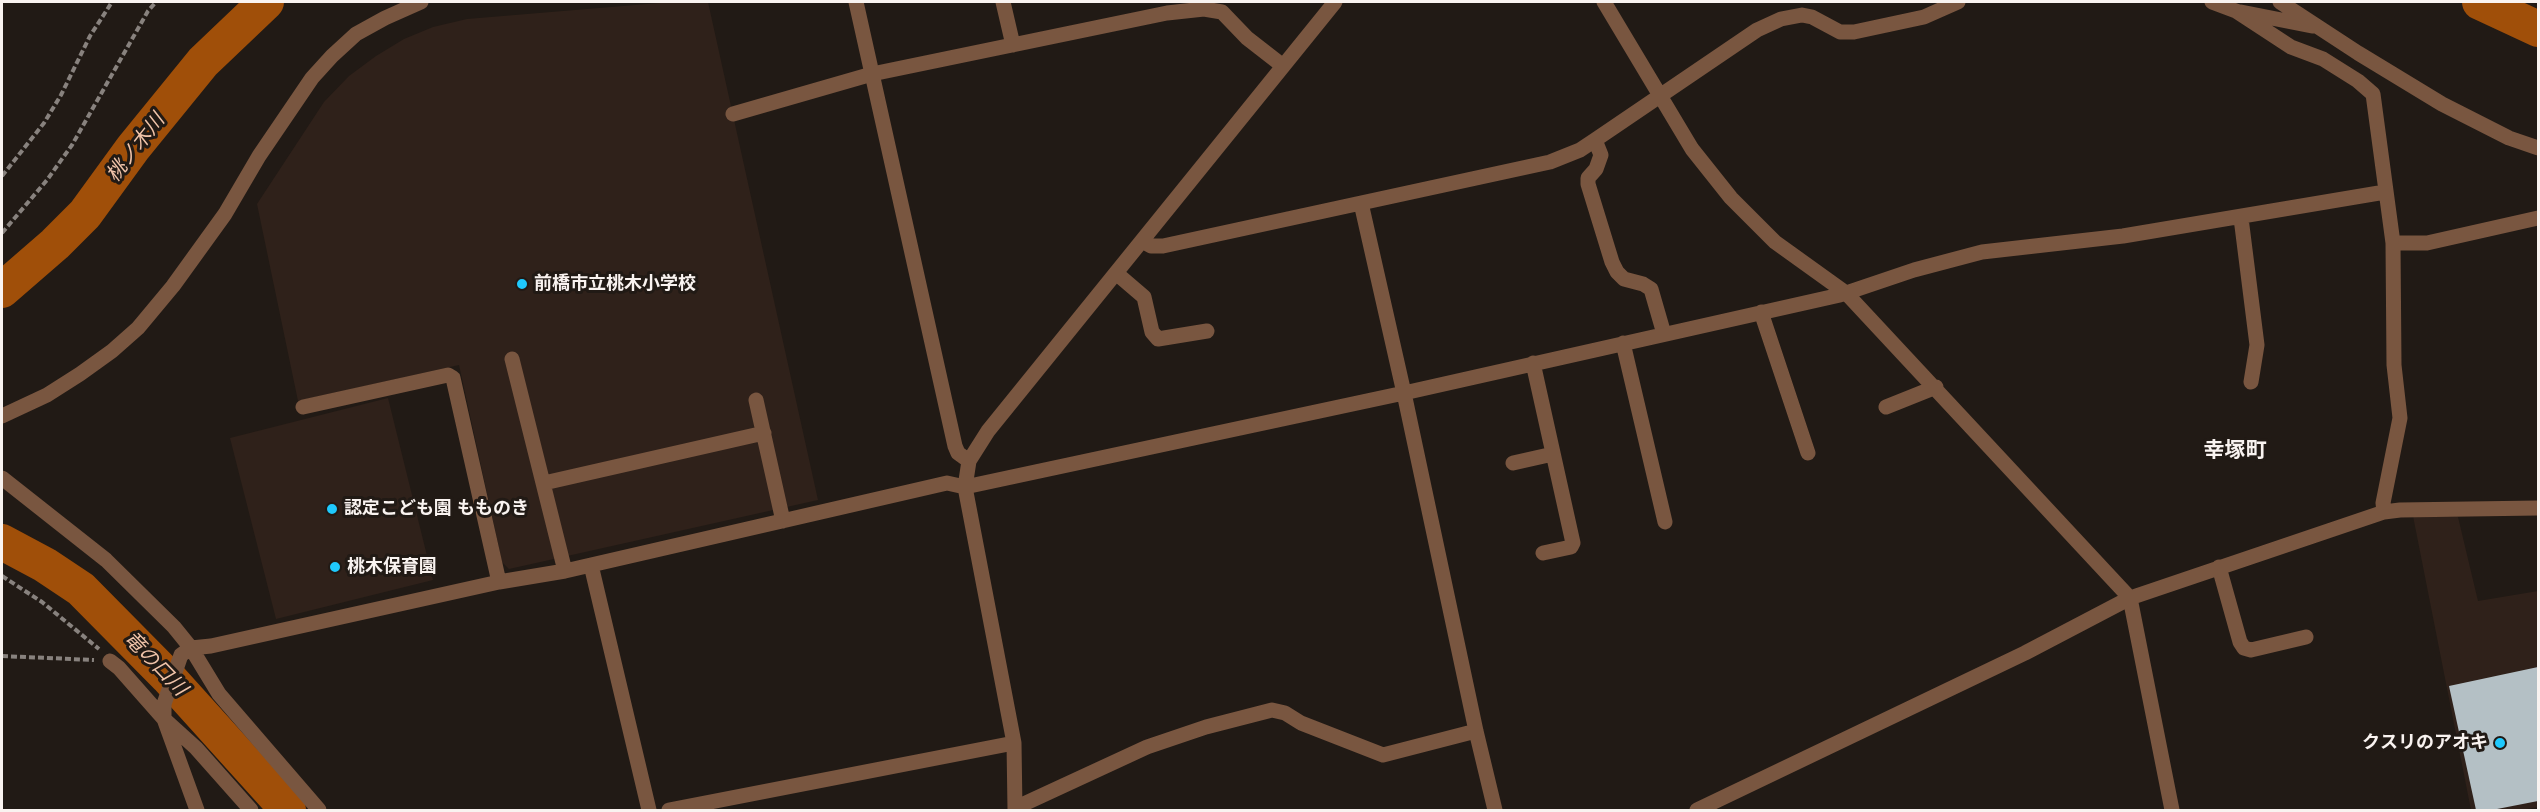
<!DOCTYPE html>
<html>
<head>
<meta charset="utf-8">
<style>
  body { margin:0 }
  #map { position:relative; width:2540px; height:812px; overflow:hidden; background:#211a15; font-family:Helvetica,sans-serif }
  canvas { display:block }
  .frame { position:absolute; inset:0; border:3px solid #f9f3f0; pointer-events:none }
</style>
</head>
<body>
<div id="map">
<canvas width="2540" height="812"></canvas>
<div class="frame"></div>
</div>
<script>
const ctx = document.querySelector('canvas').getContext('2d');
ctx.lineJoin = 'round';
function paint(path, color) { ctx.fillStyle = color; ctx.fill(path, 'evenodd'); }
const shape = rows => new Path2D(rows.map(r => 'M' + r).join(''));
function stroke(path, color, width, dash) { ctx.strokeStyle = color; ctx.lineWidth = width; ctx.lineCap = dash ? 'butt' : 'round'; ctx.setLineDash(dash || []); ctx.stroke(path); }
function label(font, color, halo, rows, align = 'center') {
  ctx.font = font + ' Helvetica,"Noto Sans JP",sans-serif'; ctx.lineWidth = 6; ctx.setLineDash([]); ctx.textBaseline = 'middle'; ctx.strokeStyle = halo; ctx.fillStyle = color; for (const [text, x, y, turn = 0] of rows) {
    ctx.save(); ctx.translate(x, y); ctx.rotate((+turn || 0) * Math.PI / 180); ctx.textAlign = isNaN(turn) ? turn : align; if (halo) ctx.strokeText(text, 0, 0); ctx.fillText(text, 0, 0); ctx.restore();
  }
}
paint(shape([
  [671,2,708,2,818,500,509,569,502,562,459,365,298,401,257,204,324,102,349,76,376,56,404,39,433,27,467,19],
  [388,398,433,580,276,619,230,438],
  [2413,516,2458,517,2478,601,2538,591,2538,807,2521,810,2471,810]
]), '#2f211a');
stroke(shape([
  [2480,2,2538,29],
  [2,290,55,244,85,214,133,148,203,62,266,2],
  [2,542,45,565,81,589,168,677,288,810]
]), '#a04f09', 36);
paint(shape([
  [2538,667,2538,801,2492,810,2476,810,2449,686]
]), '#b4c0c5');
stroke(shape([
  [2,176,44,123,61,95,90,36,112,2],
  [2,233,47,180,72,145,148,11,156,2],
  [2,576,42,602,99,649],
  [2,656,94,660]
]), '#88827e', 4, [6, 3]);
stroke(shape([
  [856,2,955,446,958,453,969,461],
  [1003,2,1013,45],
  [1604,2,1692,149,1731,198,1775,242,1846,293,2130,598,2172,810],
  [2212,2,2236,11,2291,47,2323,59,2358,81,2373,94,2393,243,2394,365,2400,418,2383,503,2384,512],
  [2280,2,2358,53,2442,104,2509,138,2538,148],
  [2241,12,2312,26],
  [733,114,872,74,1167,13,1204,9,1222,12,1247,38,1283,66],
  [1595,140,1601,155,1596,169,1588,178,1588,184,1612,262,1617,272,1624,279,1643,284,1651,289,1664,334],
  [1361,203,1404,393,1476,731,1495,810],
  [2241,218,2257,345,2251,382],
  [1142,241,1151,246,1163,246,1550,162,1580,150,1595,140,1757,30,1781,19,1802,15,1812,17,1840,32,1854,32,1924,17,1958,2],
  [2393,243,2427,243,2538,218],
  [1116,273,1144,297,1152,332,1158,339,1207,331],
  [1761,312,1808,453],
  [1623,343,1665,522],
  [512,359,565,571],
  [1533,363,1573,543,1571,547,1543,553],
  [756,400,783,521],
  [303,407,448,375,453,378,499,582],
  [1886,407,1936,387],
  [2,416,47,395,80,374,112,351,138,328,173,286,225,214,259,156,312,78,332,56,356,34,385,18,421,2],
  [1513,463,1553,454],
  [2,478,106,560,174,627,191,648,219,694,319,810],
  [544,483,764,433],
  [591,565,649,810],
  [2219,567,2240,642,2244,648,2251,650,2306,637],
  [110,661,119,668,164,719,196,748,251,810],
  [1015,808,1147,747,1206,727,1272,710,1285,713,1301,723,1383,755,1476,731],
  [197,810,164,719,164,704,181,655,191,648,211,646,499,582,565,571,947,483,965,487,1404,393,1840,295,1914,270,1982,252,2123,236,2385,192],
  [669,810,1014,743],
  [1015,810,1014,743,965,487,969,461,988,431,1335,2],
  [1697,810,2025,653,2130,598,2384,512,2400,510,2538,508]
]), '#795640', 15);
for (const [x, y, r, color] of [
  [522,284,6,"#1fc9fd"],
  [332,509,6,"#1fc9fd"],
  [335,567,6,"#1fc9fd"],
  [2500,743,6,"#1fc9fd"]
]) { const dot = new Path2D(); dot.arc(x, y, r, 0, 2 * Math.PI); ctx.fillStyle = color; ctx.fill(dot); stroke(dot, '#211a15', 2); }
label('bold 18px', '#f9f3f0', '#211a15', [
  ["前橋市立桃木小学校",534,284],
  ["認定こども園 もものき",344,509],
  ["桃木保育園",347,567],
  ["クスリのアオキ",2488,743,"right"]
], 'left');
label('italic 20px', '#f1c4a9', '#211a15', [
  ["桃ノ木川",136,148,-52],
  ["竜の口川",155,664,46]
]);
label('bold 21px', '#f9f3f0', '#211a15', [
  ["幸塚町",2235,451]
]);
</script>
</body>
</html>
